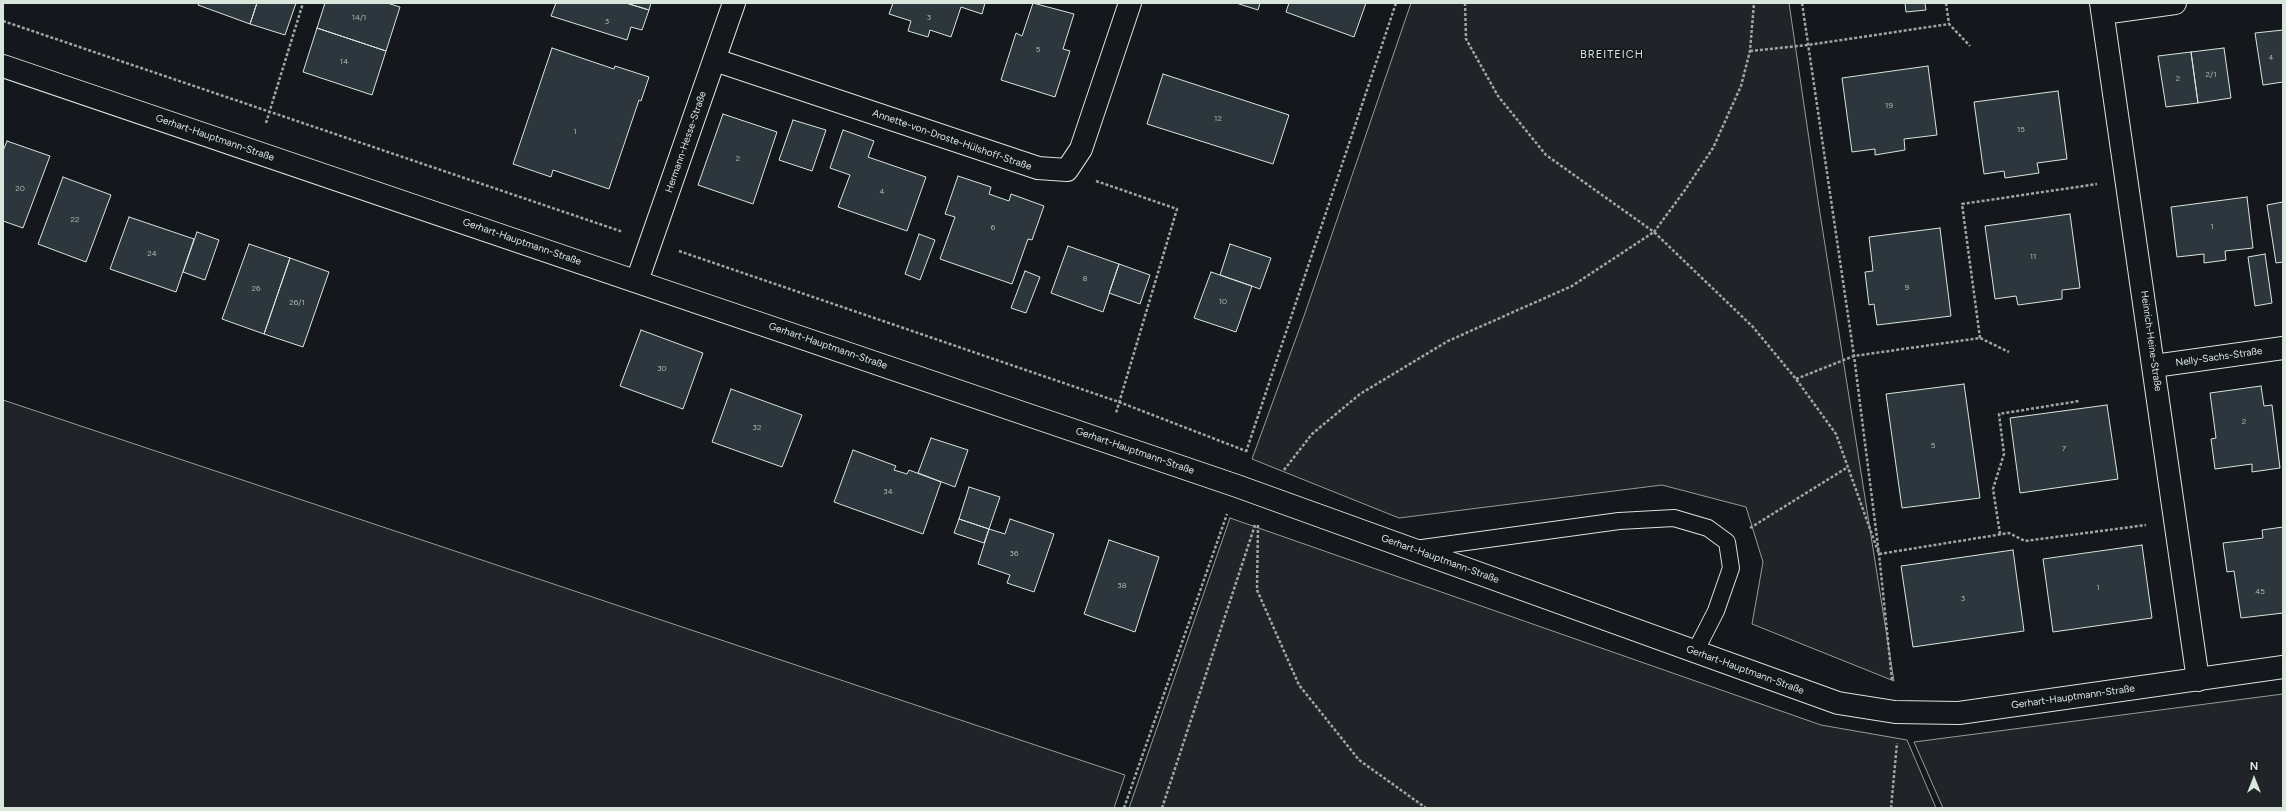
<!DOCTYPE html>
<html>
<head>
<meta charset="utf-8">
<style>
  body { margin:0 }
  #map { position:relative; width:2286px; height:811px; overflow:hidden; background:#14181c; font-family:Figtree,sans-serif }
  canvas { display:block }
  .frame { position:absolute; inset:0; border:4px solid #d8e6dc; pointer-events:none }
  .north { position:absolute; left:2234px; top:759px; width:40px; height:40px; -webkit-text-stroke:3px #14181c; paint-order:stroke; rotate:0deg; font-size:11px; font-weight:700; line-height:16px; text-align:center; color:#d8e6dc }
  .north::after { content:''; display:block; margin:auto; width:14px; height:18px; background:#d8e6dc; clip-path:polygon(50% 0,100% 100%,50% 72%,0 100%) }
</style>
</head>
<body>
<div id="map">
<canvas width="2286" height="811"></canvas>
<div class="frame"></div>
<div class="north">N</div>
</div>
<script>
const ctx = document.querySelector('canvas').getContext('2d');
ctx.lineJoin = 'round';
function paint(path, color) { ctx.fillStyle = color; ctx.fill(path, 'evenodd'); }
const shape = rows => new Path2D(rows.map(r => 'M' + r).join(''));
function stroke(path, color, width, dash) { ctx.strokeStyle = color; ctx.lineWidth = width; ctx.lineCap = dash ? 'butt' : 'round'; ctx.setLineDash(dash || []); ctx.stroke(path); }
function label(font, color, halo, rows, align = 'center') {
  ctx.font = font + ' Figtree,sans-serif'; ctx.lineWidth = 3; ctx.setLineDash([]); ctx.textBaseline = 'middle'; ctx.strokeStyle = halo; ctx.fillStyle = color; for (const [text, x, y, turn = 0] of rows) {
    ctx.save(); ctx.translate(x, y); ctx.rotate((+turn || 0) * Math.PI / 180); ctx.textAlign = isNaN(turn) ? turn : align; if (halo) ctx.strokeText(text, 0, 0); ctx.fillText(text, 0, 0); ctx.restore();
  }
}
const green = shape([
  [1411,3,1789,3,1819,207,1894,681,1752,624,1763,562,1746,507,1662,485,1399,518,1252,459,1304,316,1411,3],
  [3,400,1125,775,1114,808,3,808,3,400],
  [1230,518,1821,725,1907,740,1936,808,1129,808,1230,518],
  [2283,694,2283,808,1943,808,1914,742,2283,694]
]);
paint(green, '#202428');
stroke(green, '#939e99', 1);
const building = shape([
  [199,3,257,3,250,24,198,5,199,3],
  [257,3,296,3,285,35,250,24,257,3],
  [325,3,387,3,400,7,386,51,317,28,325,3],
  [556,3,626,3,649,10,642,30,631,27,627,40,551,16,556,3],
  [626,3,651,3,649,10,626,3],
  [893,3,985,3,982,14,961,7,951,37,930,30,928,37,908,31,911,21,889,14,893,3],
  [1033,3,1074,14,1063,49,1070,51,1055,97,1001,80,1016,33,1022,36,1033,3],
  [1236,3,1260,3,1258,10,1236,3],
  [1289,3,1366,3,1354,37,1286,12,1289,3],
  [1905,3,1925,3,1926,10,1906,12,1905,3],
  [317,28,386,51,372,95,303,72,317,28],
  [2283,30,2283,82,2263,85,2255,33,2283,30],
  [552,48,614,69,615,66,649,77,641,101,639,100,609,189,553,170,551,177,513,164,552,48],
  [2224,48,2231,98,2198,103,2191,52,2224,48],
  [2191,52,2198,103,2166,107,2158,56,2191,52],
  [1928,66,1937,135,1904,139,1905,150,1875,155,1875,149,1852,152,1842,78,1928,66],
  [1163,74,1289,115,1273,164,1147,124,1163,74],
  [2058,91,2067,159,2037,163,2039,173,2005,178,2004,171,1984,174,1974,102,2058,91],
  [723,114,777,132,753,204,698,185,723,114],
  [793,120,826,130,812,171,779,160,793,120],
  [843,130,874,141,868,157,926,177,907,231,838,207,850,175,830,168,843,130],
  [7,141,50,156,23,228,3,221,3,151,7,141],
  [958,176,991,187,989,194,1009,201,1011,194,1044,206,1032,240,1028,239,1012,284,940,259,955,217,945,214,958,176],
  [63,177,111,195,86,262,38,244,63,177],
  [2247,197,2253,248,2225,251,2226,260,2204,263,2204,254,2177,257,2171,207,2247,197],
  [2283,202,2283,262,2276,263,2267,205,2283,202],
  [2070,214,2080,288,2062,290,2062,299,2018,305,2016,296,1995,299,1985,226,2070,214],
  [129,217,194,239,176,292,110,269,129,217],
  [1940,228,1951,316,1877,325,1874,304,1869,305,1865,272,1873,271,1869,237,1940,228],
  [197,232,219,240,205,280,183,272,197,232],
  [919,234,935,240,920,280,905,274,919,234],
  [249,244,290,258,264,334,222,319,249,244],
  [1230,244,1271,258,1260,289,1220,275,1230,244],
  [1068,246,1119,264,1103,312,1051,293,1068,246],
  [2265,254,2272,303,2255,306,2248,257,2265,254],
  [290,258,329,272,303,347,264,334,290,258],
  [1119,264,1150,275,1140,304,1109,293,1119,264],
  [1025,271,1040,277,1026,313,1011,308,1025,271],
  [1211,272,1252,286,1236,332,1194,318,1211,272],
  [641,330,703,353,683,409,620,386,641,330],
  [1964,384,1980,498,1902,508,1886,394,1964,384],
  [2261,386,2264,406,2272,405,2280,468,2252,472,2252,464,2215,469,2211,439,2216,438,2210,393,2261,386],
  [731,389,802,415,782,467,712,442,731,389],
  [2107,405,2118,479,2020,493,2010,418,2107,405],
  [931,438,968,450,955,487,918,473,931,438],
  [853,450,896,466,894,470,907,474,909,470,941,482,923,534,834,502,853,450],
  [969,487,1000,497,989,529,959,519,969,487],
  [959,519,989,529,984,543,954,533,959,519],
  [1010,519,1054,534,1034,592,1007,583,1010,575,978,564,989,529,1005,534,1010,519],
  [2283,527,2283,613,2241,618,2234,571,2227,572,2223,543,2263,538,2262,530,2283,527],
  [1109,540,1159,557,1135,632,1084,614,1109,540],
  [2142,545,2152,618,2053,632,2043,559,2142,545],
  [2013,550,2024,631,1913,647,1901,566,2013,550]
]);
paint(building, '#2c363c');
stroke(building, '#d8e6dc', 1);
const lane = shape([
  [1415,549,1619,521,1674,518,1708,528,1727,542,1731,568,1716,611,1695,652]
]);
const street = shape([
  [2101,3,2198,680],
  [2103,13,2175,3],
  [715,60,1038,168,1067,170,1081,149,1130,3],
  [3,66,1237,486,1838,703,1895,712,1959,713,2283,667],
  [637,281,734,3],
  [2154,366,2283,348]
]);
stroke(lane, '#d8e6dc', 18);
stroke(street, '#d8e6dc', 24);
stroke(shape([
  [1465,3,1466,39,1498,96,1546,155,1654,232,1685,190,1713,148,1741,86,1750,51,1754,3],
  [1802,3,1854,356,1879,554,1892,680],
  [1946,3,1949,24],
  [3,21,623,232],
  [1750,51,1808,45,1949,24,1970,46],
  [266,123,303,3],
  [1096,181,1177,209,1116,413],
  [679,251,1119,402,1246,451],
  [1980,338,1962,204,2097,184],
  [1796,379,1854,356,1980,338,2009,352],
  [1246,452,1396,3],
  [1284,470,1312,434,1360,394,1448,341,1572,286,1654,232,1753,327,1796,379,1836,434,1879,554,2009,533,2025,541,2146,525],
  [1258,525,1257,590,1299,685,1359,760,1426,808],
  [1750,528,1848,467],
  [2000,534,1993,489,2004,454,1999,414,2079,401],
  [1124,808,1227,514],
  [1162,808,1255,525],
  [1891,808,1897,743]
]), '#9da8a2', 2.5, [3, 2]);
stroke(lane, '#14181c', 16);
stroke(street, '#14181c', 22);
label('8px', '#adbab4', null, [
  ["14/1",359,18],
  ["3",929,18],
  ["3",607,22],
  ["5",1038,50],
  ["4",2271,58],
  ["14",344,62],
  ["2/1",2211,75],
  ["2",2178,79],
  ["19",1889,106],
  ["12",1218,119],
  ["15",2021,130],
  ["1",575,132],
  ["2",738,159],
  ["20",20,189],
  ["4",882,192],
  ["22",75,220],
  ["1",2212,227],
  ["6",993,228],
  ["24",152,254],
  ["11",2033,257],
  ["8",1085,279],
  ["9",1907,288],
  ["26",256,289],
  ["10",1223,302],
  ["26/1",297,303],
  ["30",662,369],
  ["2",2244,422],
  ["32",757,428],
  ["5",1933,446],
  ["7",2064,449],
  ["34",888,492],
  ["36",1014,554],
  ["38",1122,586],
  ["1",2098,588],
  ["45",2260,592],
  ["3",1963,599]
]);
label('10px', '#d8e6dc', '#14181c', [
  ["Gerhart-Hauptmann-Straße",215,138,19],
  ["Annette-von-Droste-Hülshoff-Straße",952,140,19],
  ["Hermann-Hesse-Straße",686,142,-71],
  ["Gerhart-Hauptmann-Straße",522,242,19],
  ["Heinrich-Heine-Straße",2151,341,82],
  ["Gerhart-Hauptmann-Straße",828,346,19],
  ["Nelly-Sachs-Straße",2219,357,-8],
  ["Gerhart-Hauptmann-Straße",1135,451,19],
  ["Gerhart-Hauptmann-Straße",1440,559,20],
  ["Gerhart-Hauptmann-Straße",1745,670,20],
  ["Gerhart-Hauptmann-Straße",2073,697,-8]
]);
ctx.letterSpacing = '1px';
label('11px', '#d8e6dc', '#14181c', [
  ["BREITEICH",1612,55]
]);
ctx.letterSpacing = '0px';
</script>
</body>
</html>
